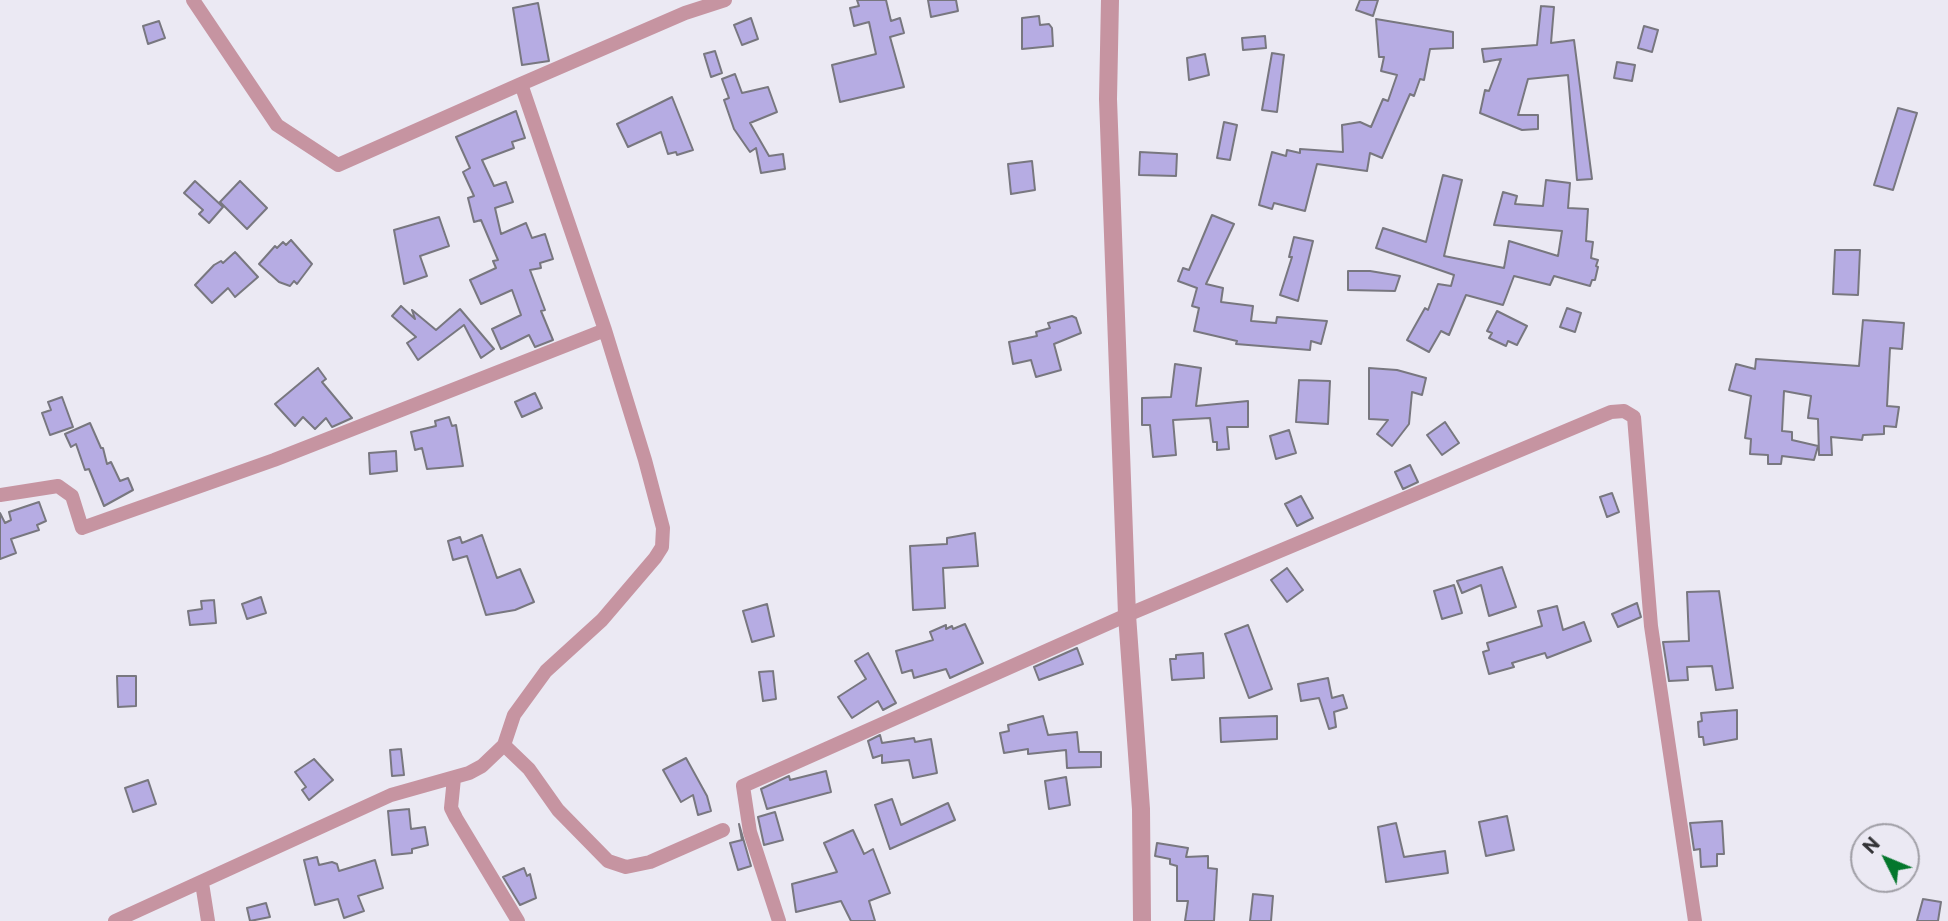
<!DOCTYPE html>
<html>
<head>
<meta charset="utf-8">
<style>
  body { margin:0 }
  #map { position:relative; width:1948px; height:921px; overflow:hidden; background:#ebe9f3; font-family:Commissioner,sans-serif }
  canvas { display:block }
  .north { position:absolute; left:1850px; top:823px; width:70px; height:70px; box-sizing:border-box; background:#ebe9f3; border:2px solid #a1a0a7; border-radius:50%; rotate:313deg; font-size:19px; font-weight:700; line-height:28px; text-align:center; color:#333336 }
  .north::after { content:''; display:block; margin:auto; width:24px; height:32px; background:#04772c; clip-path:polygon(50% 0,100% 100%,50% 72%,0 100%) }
</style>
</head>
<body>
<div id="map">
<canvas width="1948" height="921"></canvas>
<div class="north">N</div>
</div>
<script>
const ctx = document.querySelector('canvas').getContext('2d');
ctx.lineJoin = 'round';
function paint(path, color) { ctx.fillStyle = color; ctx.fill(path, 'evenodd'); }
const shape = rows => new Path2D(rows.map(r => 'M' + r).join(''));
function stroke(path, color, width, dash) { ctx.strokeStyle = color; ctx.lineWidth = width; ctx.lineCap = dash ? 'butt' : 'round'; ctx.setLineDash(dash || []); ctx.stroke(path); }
const building = shape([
  [857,0,886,0,891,21,900,18,904,33,890,37,904,87,840,102,832,65,876,54,869,22,854,26,850,8,859,6,857,0],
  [928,0,956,0,958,11,931,17,928,0],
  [1360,0,1378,0,1373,16,1356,10,1360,0],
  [538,3,549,61,522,65,513,8,538,3],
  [1541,6,1554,7,1551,43,1574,40,1592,179,1577,180,1568,75,1528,79,1518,115,1538,115,1538,129,1522,130,1480,113,1485,90,1489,91,1501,59,1484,62,1482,49,1537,45,1541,6],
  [1039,16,1040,25,1049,24,1052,28,1053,46,1022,49,1022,18,1039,16],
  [751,18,758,39,742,45,734,25,751,18],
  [1376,19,1453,32,1453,48,1430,49,1424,80,1420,79,1414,96,1410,94,1382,158,1370,153,1367,171,1317,164,1305,211,1274,203,1272,209,1259,205,1272,152,1286,156,1287,150,1300,153,1300,149,1343,152,1342,125,1360,122,1371,127,1383,99,1388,101,1397,75,1381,71,1384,57,1379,57,1376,19],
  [159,21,165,38,148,44,143,26,159,21],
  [1644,26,1658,30,1652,52,1638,48,1644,26],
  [1265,36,1266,48,1243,50,1242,38,1265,36],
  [715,51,722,73,711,77,704,54,715,51],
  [1272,53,1284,55,1277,112,1262,110,1272,53],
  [1205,54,1209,75,1189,80,1187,58,1205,54],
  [1617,62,1635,65,1632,81,1614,78,1617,62],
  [735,74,742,93,768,87,777,112,750,123,769,156,783,154,785,169,761,173,756,148,750,152,734,129,724,100,729,98,722,79,735,74],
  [672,97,693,150,677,155,676,152,668,154,661,132,628,147,617,124,672,97],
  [1898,108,1917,113,1893,190,1874,185,1898,108],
  [516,111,525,138,512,142,514,148,482,160,494,186,506,182,513,202,495,208,501,234,526,223,532,238,545,234,553,259,540,263,541,268,530,270,545,310,541,311,553,340,535,347,529,335,501,349,492,329,521,315,512,290,481,304,470,280,496,268,493,261,498,260,481,220,474,222,468,198,474,196,463,172,470,168,456,137,516,111],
  [1224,122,1237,125,1230,160,1217,158,1224,122],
  [1140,152,1177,154,1176,176,1139,175,1140,152],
  [1032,161,1035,190,1011,194,1008,164,1032,161],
  [1443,175,1462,180,1444,256,1504,268,1509,241,1558,256,1562,231,1494,225,1503,192,1517,196,1515,204,1543,206,1546,180,1570,183,1568,208,1588,209,1586,241,1593,242,1591,258,1598,260,1596,266,1598,267,1595,280,1592,280,1590,286,1554,276,1550,285,1514,276,1503,305,1466,295,1449,335,1441,331,1429,352,1407,340,1425,308,1428,310,1438,284,1451,286,1454,275,1376,248,1383,228,1426,242,1443,175],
  [195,181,223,207,209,223,199,214,203,210,184,193,195,181],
  [240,181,267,208,247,229,220,202,240,181],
  [1212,215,1234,224,1206,284,1223,288,1221,302,1253,306,1251,321,1276,323,1277,317,1327,321,1321,344,1311,341,1310,350,1236,344,1237,341,1194,331,1199,308,1192,306,1197,288,1178,281,1183,268,1189,270,1212,215],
  [439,217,449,246,420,256,427,276,404,284,394,230,439,217],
  [1294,237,1313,241,1298,301,1280,295,1292,257,1289,257,1294,237],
  [291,240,312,264,297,284,294,281,290,286,279,282,259,264,275,246,277,248,283,242,286,245,291,240],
  [1835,250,1860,250,1858,295,1833,294,1835,250],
  [235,252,258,277,235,297,228,288,212,303,195,285,214,265,221,261,223,263,235,252],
  [1348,271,1370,271,1400,276,1395,291,1348,290,1348,271],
  [401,306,415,319,412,310,436,330,460,309,494,349,481,358,464,325,418,360,407,343,416,337,392,316,401,306],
  [1567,308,1581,313,1575,332,1560,327,1567,308],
  [1497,311,1527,326,1517,345,1508,341,1506,346,1489,338,1492,333,1487,331,1497,311],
  [1072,316,1076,318,1081,333,1054,344,1061,370,1036,377,1031,360,1013,364,1009,342,1037,336,1036,332,1050,328,1048,323,1072,316],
  [1863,320,1904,323,1902,349,1890,348,1887,406,1899,407,1896,427,1884,426,1884,434,1863,435,1862,440,1831,437,1832,455,1819,455,1818,419,1808,418,1811,396,1784,391,1782,431,1792,432,1792,440,1818,446,1814,460,1782,456,1781,464,1768,464,1768,455,1750,454,1751,439,1745,438,1751,396,1729,390,1736,364,1755,369,1756,359,1859,366,1863,320],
  [1175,364,1201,368,1196,406,1248,401,1248,427,1227,427,1229,449,1217,450,1217,442,1213,442,1210,418,1173,420,1176,455,1153,457,1150,425,1142,425,1142,398,1171,397,1175,364],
  [318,368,326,379,322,382,352,418,332,427,326,418,315,429,303,417,295,426,275,404,318,368],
  [1369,368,1397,370,1426,378,1422,395,1412,392,1409,424,1392,446,1377,434,1388,420,1369,419,1369,368],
  [1299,380,1330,381,1328,424,1296,422,1299,380],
  [535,393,542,408,522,417,515,402,535,393],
  [62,397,73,427,50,435,42,413,51,410,48,402,62,397],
  [449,417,452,426,456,425,463,466,427,469,422,448,415,450,411,432,436,426,435,421,449,417],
  [1445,422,1459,443,1442,455,1427,435,1445,422],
  [90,423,101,448,103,448,107,464,111,462,120,481,128,478,133,490,104,506,89,469,85,470,76,444,71,447,65,434,90,423],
  [1289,430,1296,453,1276,459,1270,436,1289,430],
  [396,451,397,471,370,474,369,453,396,451],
  [1410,465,1418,482,1403,489,1395,472,1410,465],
  [1612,493,1619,512,1607,517,1600,497,1612,493],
  [1301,496,1313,518,1297,526,1285,504,1301,496],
  [39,502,46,521,37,525,39,530,11,539,16,553,0,559,0,513,5,523,11,520,9,512,39,502],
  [975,533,978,566,943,568,945,608,913,610,910,546,947,544,947,538,975,533],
  [482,535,497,578,520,569,534,602,515,610,486,615,467,556,453,560,448,541,460,537,462,543,482,535],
  [1502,567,1516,607,1489,616,1481,585,1462,593,1457,581,1502,567],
  [1287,568,1303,590,1287,602,1271,580,1287,568],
  [1454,585,1462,613,1442,619,1434,591,1454,585],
  [1719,591,1733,688,1716,690,1712,666,1687,667,1688,680,1669,681,1663,642,1689,641,1687,592,1719,591],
  [261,597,266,613,247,619,242,604,261,597],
  [214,600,216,623,190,625,188,611,202,609,201,601,214,600],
  [1637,603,1641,617,1618,627,1612,614,1637,603],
  [767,604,774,636,752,642,743,611,767,604],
  [1557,606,1563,630,1584,622,1591,641,1547,658,1545,653,1512,663,1514,667,1489,674,1483,652,1489,650,1487,643,1542,626,1538,611,1557,606],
  [965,624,983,663,950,678,946,669,914,678,912,670,902,673,896,651,933,640,930,632,946,625,946,629,952,626,953,629,965,624],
  [1248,625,1272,689,1249,698,1225,634,1248,625],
  [1077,648,1083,664,1039,680,1034,667,1077,648],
  [868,653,896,703,883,710,878,701,852,718,838,697,866,679,855,661,868,653],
  [1203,653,1204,678,1172,680,1170,659,1176,659,1176,655,1203,653],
  [773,671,776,699,763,701,759,672,773,671],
  [117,676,136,676,136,706,118,707,117,676],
  [1328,678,1332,698,1343,695,1347,708,1334,712,1336,727,1329,729,1319,698,1301,701,1298,684,1328,678],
  [1737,710,1737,739,1704,745,1703,737,1699,737,1698,722,1702,721,1701,713,1737,710],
  [1043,716,1048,735,1077,732,1079,752,1101,752,1101,767,1067,768,1066,750,1028,754,1028,749,1004,753,1000,733,1009,731,1008,725,1043,716],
  [1277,716,1277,739,1221,742,1220,718,1277,716],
  [880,735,882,743,914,738,915,742,931,739,937,773,913,778,909,760,882,763,882,755,873,758,868,741,880,735],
  [401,749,404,775,392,776,390,750,401,749],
  [686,758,707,796,711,811,698,815,693,795,681,802,663,770,686,758],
  [314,759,333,780,309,800,302,790,306,787,295,772,314,759],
  [826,771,831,792,767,809,761,789,789,776,790,780,826,771],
  [1066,777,1070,805,1049,809,1045,781,1066,777],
  [148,780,156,804,133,812,125,788,148,780],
  [892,799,901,825,948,803,955,820,890,849,875,805,892,799],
  [409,809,411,829,425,827,428,845,412,849,412,853,392,855,388,811,409,809],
  [775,812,783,840,764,845,758,817,775,812],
  [1507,816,1514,850,1486,856,1479,822,1507,816],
  [1722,821,1724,854,1717,854,1717,866,1701,867,1700,849,1694,850,1690,823,1722,821],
  [1396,823,1404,857,1445,851,1448,873,1386,882,1378,827,1396,823],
  [739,824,751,866,738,870,730,843,742,840,739,824],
  [853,830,864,854,873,849,890,893,869,901,875,921,851,921,841,901,796,912,792,884,837,872,824,843,853,830],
  [1157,843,1188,848,1186,857,1208,856,1208,868,1217,869,1214,921,1185,921,1188,901,1177,901,1177,866,1170,864,1170,859,1155,856,1157,843],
  [317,857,319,865,332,862,337,864,339,871,375,860,383,888,358,896,364,911,344,918,338,899,315,905,304,860,317,857],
  [524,868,527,876,530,874,536,898,520,905,503,877,524,868],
  [1253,894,1273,896,1271,921,1250,921,1253,894],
  [1923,899,1941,902,1938,921,1917,921,1923,899],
  [266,903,270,917,250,921,247,908,266,903]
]);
paint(building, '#b6ace3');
stroke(building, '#78777f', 2);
stroke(shape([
  [193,0,277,125,338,165,521,84],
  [0,495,58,486,72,496,82,528,274,460,605,330],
  [504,745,529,769,558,810,608,861,626,867,650,862,723,830],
  [454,778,451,808,456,818,518,921],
  [202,883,208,921],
  [115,921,391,795,469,773,482,766,504,745,514,715,546,671,602,620,655,558,662,547,663,528,645,460,605,330,521,84,685,13,725,0],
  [779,921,750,832,743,786,1127,615,1611,412,1624,411,1634,417,1651,626,1695,921]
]), '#c694a1', 14);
stroke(shape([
  [1110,0,1108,99,1127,615,1141,809,1142,921]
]), '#c694a1', 18);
</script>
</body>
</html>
